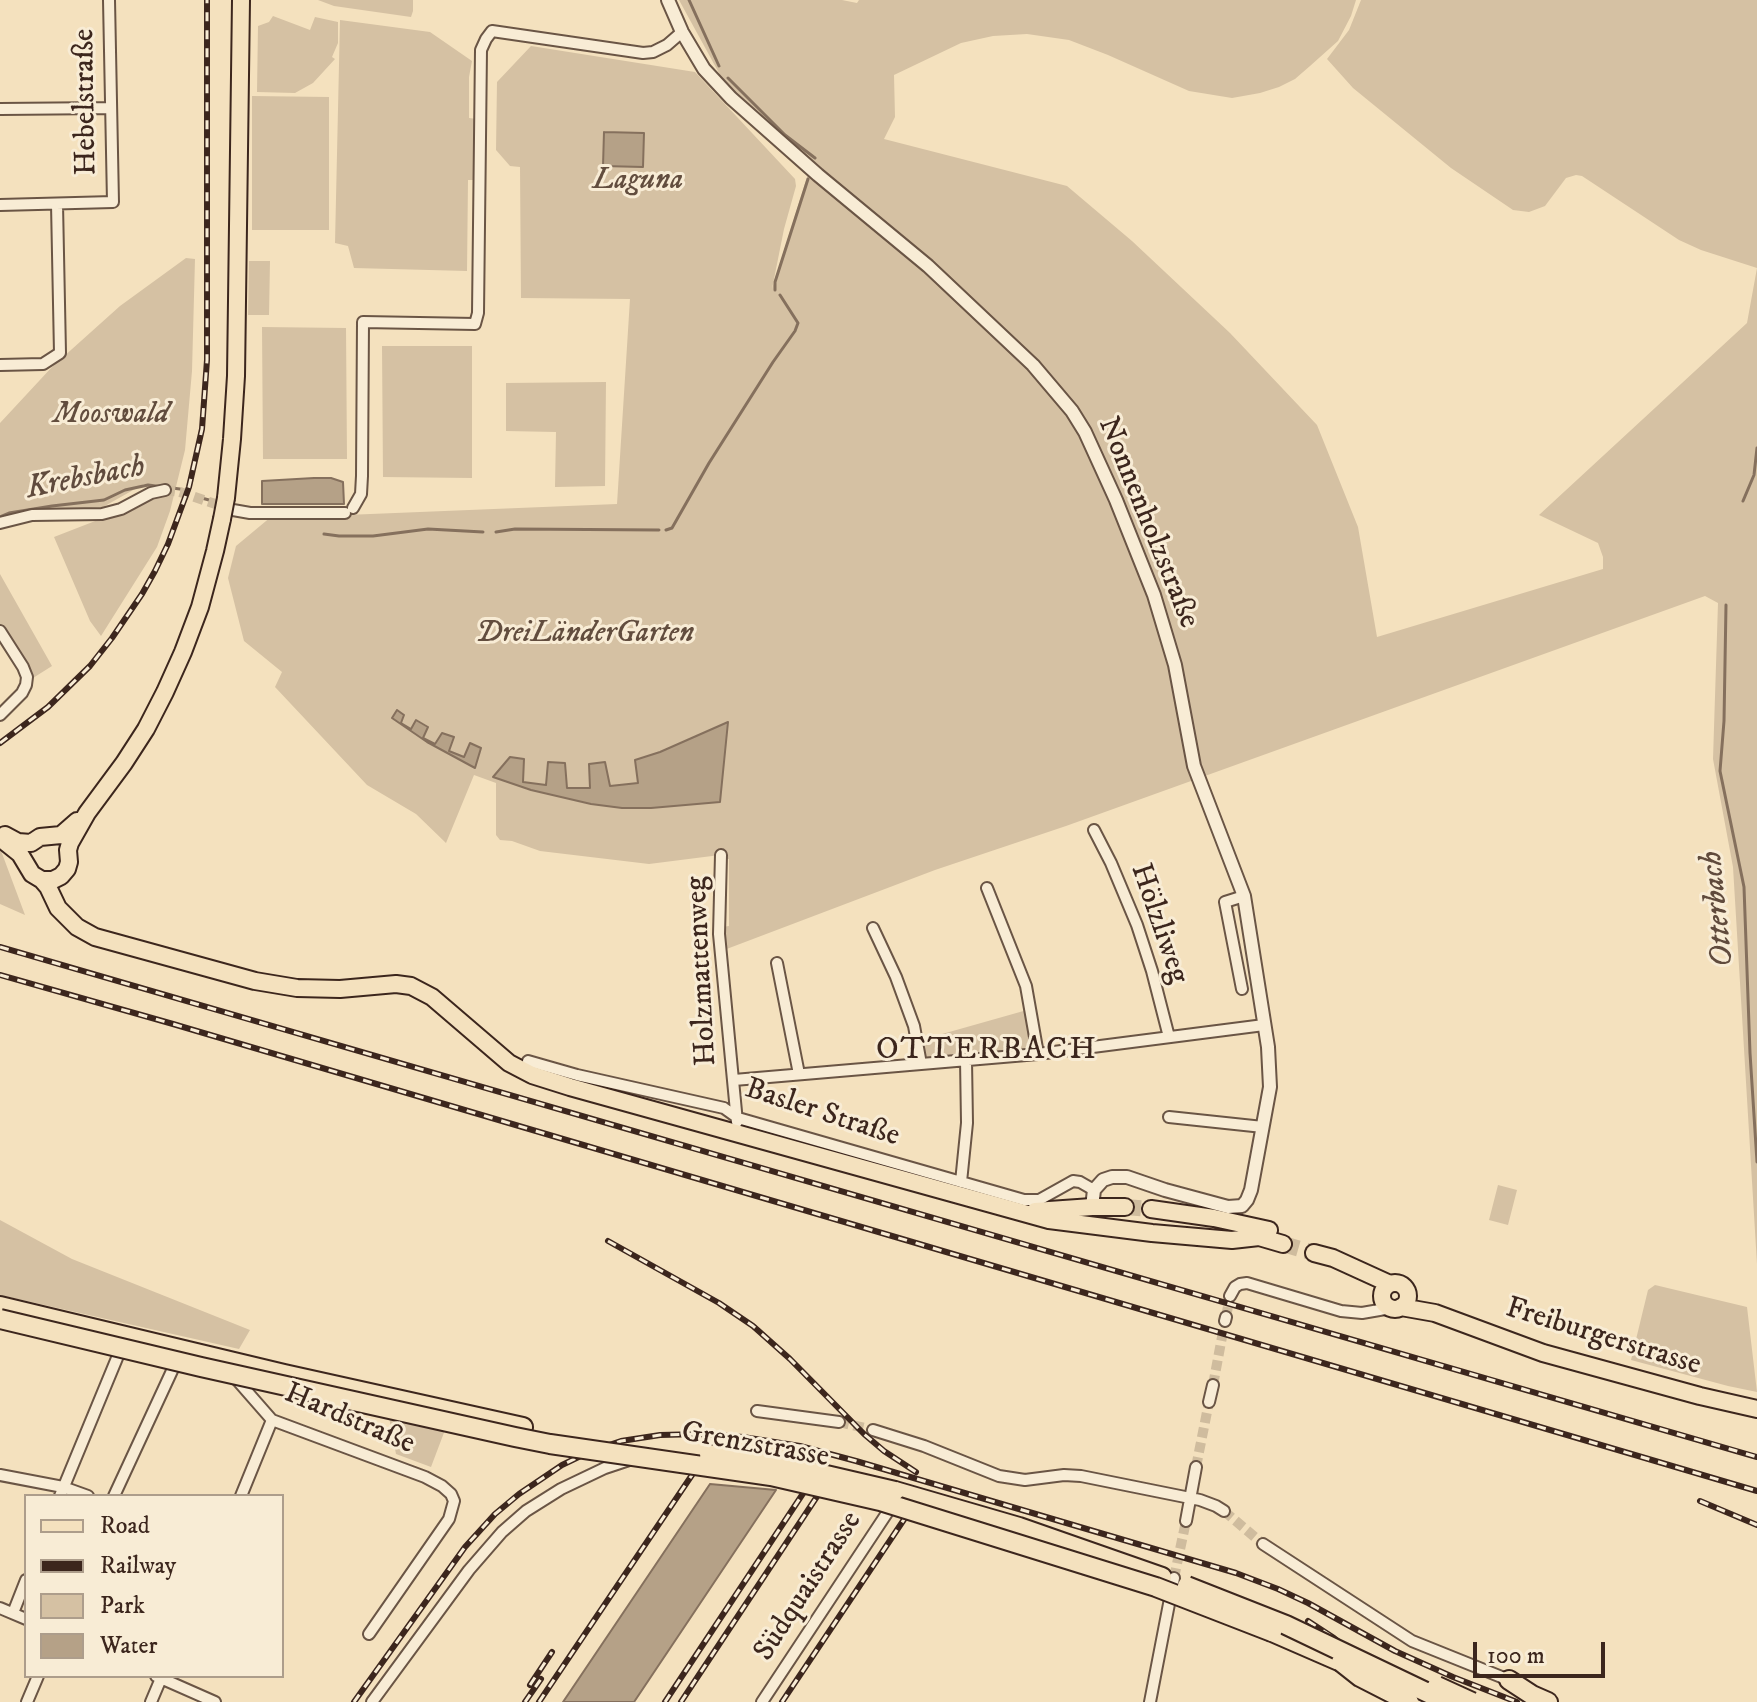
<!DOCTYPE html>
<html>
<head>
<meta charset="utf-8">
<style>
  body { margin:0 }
  #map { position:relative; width:1757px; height:1702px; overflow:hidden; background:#f4e1be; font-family:"IM FELL DW Pica",serif }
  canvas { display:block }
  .legend { position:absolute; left:24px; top:1494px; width:260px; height:184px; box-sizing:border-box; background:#f8ecd5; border:2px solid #ad9d8b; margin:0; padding:10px 14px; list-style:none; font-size:24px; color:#3c261d }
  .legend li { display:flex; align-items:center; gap:16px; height:40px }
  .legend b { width:40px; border:2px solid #ad9d8b }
  .scale { position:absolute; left:1473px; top:1642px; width:132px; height:36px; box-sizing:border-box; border:4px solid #3c261d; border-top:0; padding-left:10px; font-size:24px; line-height:28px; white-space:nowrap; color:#3c261d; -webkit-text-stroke:6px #f8ecd5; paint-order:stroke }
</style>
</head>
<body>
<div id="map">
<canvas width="1757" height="1702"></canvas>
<ul class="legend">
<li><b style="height:10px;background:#f4e1be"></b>Road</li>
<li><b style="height:10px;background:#3c261d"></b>Railway</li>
<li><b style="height:22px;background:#d5c1a3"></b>Park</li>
<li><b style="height:22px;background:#b5a187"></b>Water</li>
</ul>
<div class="scale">100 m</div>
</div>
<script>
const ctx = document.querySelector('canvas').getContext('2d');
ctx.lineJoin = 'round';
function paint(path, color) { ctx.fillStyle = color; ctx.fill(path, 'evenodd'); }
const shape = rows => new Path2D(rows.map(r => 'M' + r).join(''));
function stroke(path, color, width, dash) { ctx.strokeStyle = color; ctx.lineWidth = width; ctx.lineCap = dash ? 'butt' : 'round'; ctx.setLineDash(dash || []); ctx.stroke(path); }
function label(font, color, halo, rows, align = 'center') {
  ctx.font = font + ' "IM FELL DW Pica",serif'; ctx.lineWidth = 6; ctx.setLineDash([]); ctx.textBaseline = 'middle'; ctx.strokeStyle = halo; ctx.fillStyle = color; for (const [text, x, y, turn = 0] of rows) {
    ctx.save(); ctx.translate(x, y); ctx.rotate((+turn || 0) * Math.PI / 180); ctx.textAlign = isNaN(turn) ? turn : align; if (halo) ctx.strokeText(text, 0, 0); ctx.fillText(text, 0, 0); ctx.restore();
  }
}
paint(shape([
  [318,0,413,0,413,11,411,17,334,6],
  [679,0,842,0,857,3,859,0,1356,0,1351,16,1338,41,1310,66,1295,79,1279,87,1260,93,1232,98,1189,91,1108,55,1069,40,1027,34,993,36,961,43,894,75,895,117,884,139,1067,186,1132,241,1230,333,1317,425,1358,527,1377,637,1603,569,1603,557,1598,543,1539,515,1747,323,1757,268,1701,250,1679,240,1582,176,1576,175,1566,178,1545,206,1529,212,1513,210,1451,168,1353,88,1327,59,1349,30,1361,0,1757,0,1757,1264,1733,867,1713,759,1718,603,1705,596,1066,826,935,870,724,950,722,927,729,926,729,859,721,859,720,855,649,864,540,851,512,841,500,840,496,835,496,783,474,775,446,843,416,814,367,785,275,687,282,672,244,641,228,578,236,546,272,516,346,515,617,504,630,299,521,298,520,167,510,166,496,150,497,82,531,46,695,72,795,179,796,186,784,229,772,289,812,161,725,84],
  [397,710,404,715,401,723,412,729,417,720,428,726,422,738,436,744,453,737,449,751,465,757,480,748,475,767,427,742,392,718],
  [728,723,720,802,651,808,622,808,591,804,531,790,494,776,524,760,523,782,546,785,548,762,566,788,590,789,589,764,605,762,610,786,639,783,635,760,660,752],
  [273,16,310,30,315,17,338,22,338,43,332,57,335,59,313,83,295,93,257,92,258,26,269,22],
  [340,20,430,32,472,61,469,77,469,118,477,119,476,180,468,180,467,271,354,268,348,246,335,243],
  [252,96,329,97,329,230,252,230],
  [186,258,195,259,192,371,185,450,170,511,157,547,101,636,90,621,54,537,157,497,160,490,160,485,144,484,103,507,35,512,0,520,0,423,52,367,120,306],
  [249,261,270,261,269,315,248,315],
  [262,327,346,328,347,459,263,459],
  [382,346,472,346,472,478,383,477],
  [606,382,605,486,555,487,556,432,506,431,506,383],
  [0,574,52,666,33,678,0,626],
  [0,848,25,915,0,904],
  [1027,1010,1033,1047,1032,1050,928,1059,925,1055,921,1040],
  [1498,1185,1517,1190,1508,1225,1489,1220],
  [0,1220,72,1259,250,1330,239,1349,0,1295],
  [1655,1285,1747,1307,1757,1392,1728,1386,1631,1360,1648,1290],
  [389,1417,445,1430,431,1467,396,1454]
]), '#d5c1a3');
const water = shape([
  [604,132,644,133,643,167,603,166,604,132],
  [314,478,331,478,343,482,344,504,262,504,262,481,314,478],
  [397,710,404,715,401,723,411,729,416,720,428,727,423,738,435,744,442,733,454,737,449,751,464,757,470,743,481,748,475,768,427,742,392,718,397,710],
  [728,722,720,802,651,808,622,808,591,804,531,790,493,777,510,757,524,759,523,782,546,785,548,762,565,763,567,788,590,788,589,764,605,762,610,786,638,783,635,760,660,752,728,722],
  [710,1484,776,1490,634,1702,563,1702,710,1484]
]);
paint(water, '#b5a187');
stroke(water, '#85705d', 2);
stroke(shape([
  [689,0,719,66],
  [728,78,785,135,815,158],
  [775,290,775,282,808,179],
  [198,497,220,503],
  [1743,501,1754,475,1757,448],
  [0,517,9,513,52,506,104,500,125,490,148,485,180,489],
  [666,530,672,528,709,463,773,362,795,331,798,323,780,295],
  [496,532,515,529,659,530],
  [324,534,339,536,373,536,428,529,483,532],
  [1726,605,1724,721,1720,771,1744,887,1750,1053,1757,1162]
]), '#85705d', 3);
stroke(shape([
  [165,490,180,492,227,508],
  [1226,1317,1230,1296],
  [1213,1385,1225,1321],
  [839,1422,873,1430],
  [1196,1467,1209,1402],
  [1224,1511,1263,1544],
  [1174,1578,1186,1521]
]), '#cfbc9e', 10, [10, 5]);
stroke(shape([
  [1125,1207,1151,1209],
  [1283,1244,1314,1253]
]), '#cfbc9e', 16, [16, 8]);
const minor = shape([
  [0,109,110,108],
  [0,205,113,202,109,0],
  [0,365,43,364,60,353,57,204],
  [353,508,361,494,362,476,363,322,475,324,478,313,481,50,486,39,492,31,643,53,653,52,667,45,682,32],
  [233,510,250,513,345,513],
  [0,523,32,515,102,514,121,509,151,493,165,490],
  [0,631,23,667,27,677,26,685,22,693,0,715],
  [1094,830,1111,863,1137,925,1152,971,1169,1037],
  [721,855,719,934,737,1122],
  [987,888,1026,986,1038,1054],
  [873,928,896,977,914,1026,921,1064],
  [777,963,799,1074],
  [1242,989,1225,902,1244,896],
  [528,1061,577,1075,724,1108,738,1118,1024,1200,1039,1200,1073,1181,1080,1182,1094,1190],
  [734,1080,1038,1054,1264,1025],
  [1169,1117,1263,1127],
  [961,1182,967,1123,966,1060],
  [1230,1296,1235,1287,1240,1284,1247,1283,1341,1311,1362,1313,1391,1308],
  [1225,1321,1226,1317],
  [232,1377,237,1380,272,1420,425,1477,442,1486,451,1494,454,1501,449,1519,369,1634],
  [1209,1402,1213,1385],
  [757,1411,839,1422],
  [873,1430,924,1446,999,1476,1025,1480,1064,1475,1081,1476,1200,1500,1216,1506,1224,1511],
  [0,1475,63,1487,88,1496],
  [60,1496,122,1346],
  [114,1496,177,1360],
  [241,1496,272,1420],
  [1186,1521,1196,1467],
  [1263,1544,1412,1641,1509,1680],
  [0,1608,26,1619],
  [13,1613,26,1580],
  [156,1676,215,1702],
  [27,1702,38,1676],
  [151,1702,162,1676],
  [372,1702,469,1570,502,1532,526,1511,561,1489,605,1468,629,1460],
  [762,1702,893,1504],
  [1150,1702,1174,1578]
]);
const tertiary = shape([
  [668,0,682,32,704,69,731,98,818,175,928,266,1033,365,1072,411,1085,432,1116,500,1154,595,1175,665,1194,766,1244,896,1268,1047,1270,1087,1251,1190,1247,1200,1242,1206,1228,1207,1165,1190,1127,1177,1112,1177,1103,1180,1094,1190,1092,1207]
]);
const primary = shape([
  [226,498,232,439,236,376,241,0],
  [5,835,18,842,31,843,40,837,61,835,77,821],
  [0,838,20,854,32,874,42,880,48,887,58,908,77,927,95,937,255,981,297,988,340,989,396,984,411,986,432,997,509,1063,532,1075,570,1087,1049,1220,1152,1233,1232,1240,1259,1237,1283,1244],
  [42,880,53,880,61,876,67,869,69,862,68,850,70,843,87,813,124,763,146,729,165,692,183,652,200,607,215,551,222,519],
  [1151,1209,1214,1218,1269,1230],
  [1035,1211,1092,1207,1125,1207],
  [1314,1253,1333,1258,1390,1284],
  '1382 1296a13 13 0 1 1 26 0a13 13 0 1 1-26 0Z',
  [1401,1307,1435,1313,1543,1353,1700,1396,1757,1409]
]);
const motorway = shape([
  [0,1306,284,1374,523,1427],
  [895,1491,1019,1527,1162,1577],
  [1272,1632,1341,1662],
  [1509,1680,1532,1695,1548,1702]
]);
stroke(minor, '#6a5545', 14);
stroke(tertiary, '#6a5545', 16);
stroke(primary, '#3c261d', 20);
stroke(motorway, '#3c261d', 22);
stroke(minor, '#f8ecd5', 10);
stroke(tertiary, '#f8ecd5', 12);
stroke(primary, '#f4e1be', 16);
stroke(motorway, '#f4e1be', 18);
const rail = shape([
  [0,743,48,707,90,666,112,638,142,594,155,571,168,544,189,487,202,429,207,360,207,0],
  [0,947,1757,1457],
  [0,975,173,1024,1757,1491],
  [608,1241,719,1303,753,1326,790,1359,864,1434,884,1451,916,1472],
  [1700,1501,1757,1525],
  [1308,1621,1334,1638,1371,1668,1399,1695,1409,1702],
  [530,1685,552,1652],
  [354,1702,465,1547,495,1514,519,1494,562,1465,591,1451,621,1441,660,1435,701,1434,743,1437,800,1446,856,1461,1236,1573,1278,1589,1308,1603,1395,1651,1453,1677,1517,1702],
  [525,1702,541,1679],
  [539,1702,694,1472],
  [665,1702,804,1492],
  [681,1702,818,1495],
  [782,1702,905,1518]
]);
stroke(rail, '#3c261d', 6);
stroke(rail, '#f8ecd5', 3, [9]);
const primaryBridge = shape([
  [222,519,226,498]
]);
const motorwayBridge = shape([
  [0,1319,201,1367,515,1437,550,1444,771,1476,880,1501,1156,1587,1272,1632],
  [709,1454,809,1471,895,1491],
  [1187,1586,1286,1625,1447,1702],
  [1341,1662,1360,1677,1409,1702],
  [1437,1686,1472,1702]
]);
stroke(primaryBridge, '#3c261d', 20, []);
stroke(motorwayBridge, '#3c261d', 22, []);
stroke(primaryBridge, '#f4e1be', 16);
stroke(motorwayBridge, '#f4e1be', 18);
label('30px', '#3c261d', '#f8ecd5', [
  ["Hebelstraße",87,102,-91],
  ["Nonnenholzstraße",1147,523,68],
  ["Hölzliweg",1158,924,71],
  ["Holzmattenweg",703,971,-93],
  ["Basler Straße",822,1114,18],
  ["Freiburgerstrasse",1603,1338,17],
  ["Hardstraße",349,1420,23],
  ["Grenzstrasse",755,1446,10],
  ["Südquaistrasse",809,1587,-57]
]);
label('italic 30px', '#624d3e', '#f8ecd5', [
  ["Laguna",638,182],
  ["Mooswald",111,416],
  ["DreiLänderGarten",585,635]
]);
label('italic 32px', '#604b3d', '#f8ecd5', [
  ["Krebsbach",86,479,-11],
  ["Otterbach",1719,909,-96]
]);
ctx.letterSpacing = '2px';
label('32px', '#3c261d', '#f8ecd5', [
  ["OTTERBACH",987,1051]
]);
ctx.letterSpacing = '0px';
</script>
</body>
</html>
